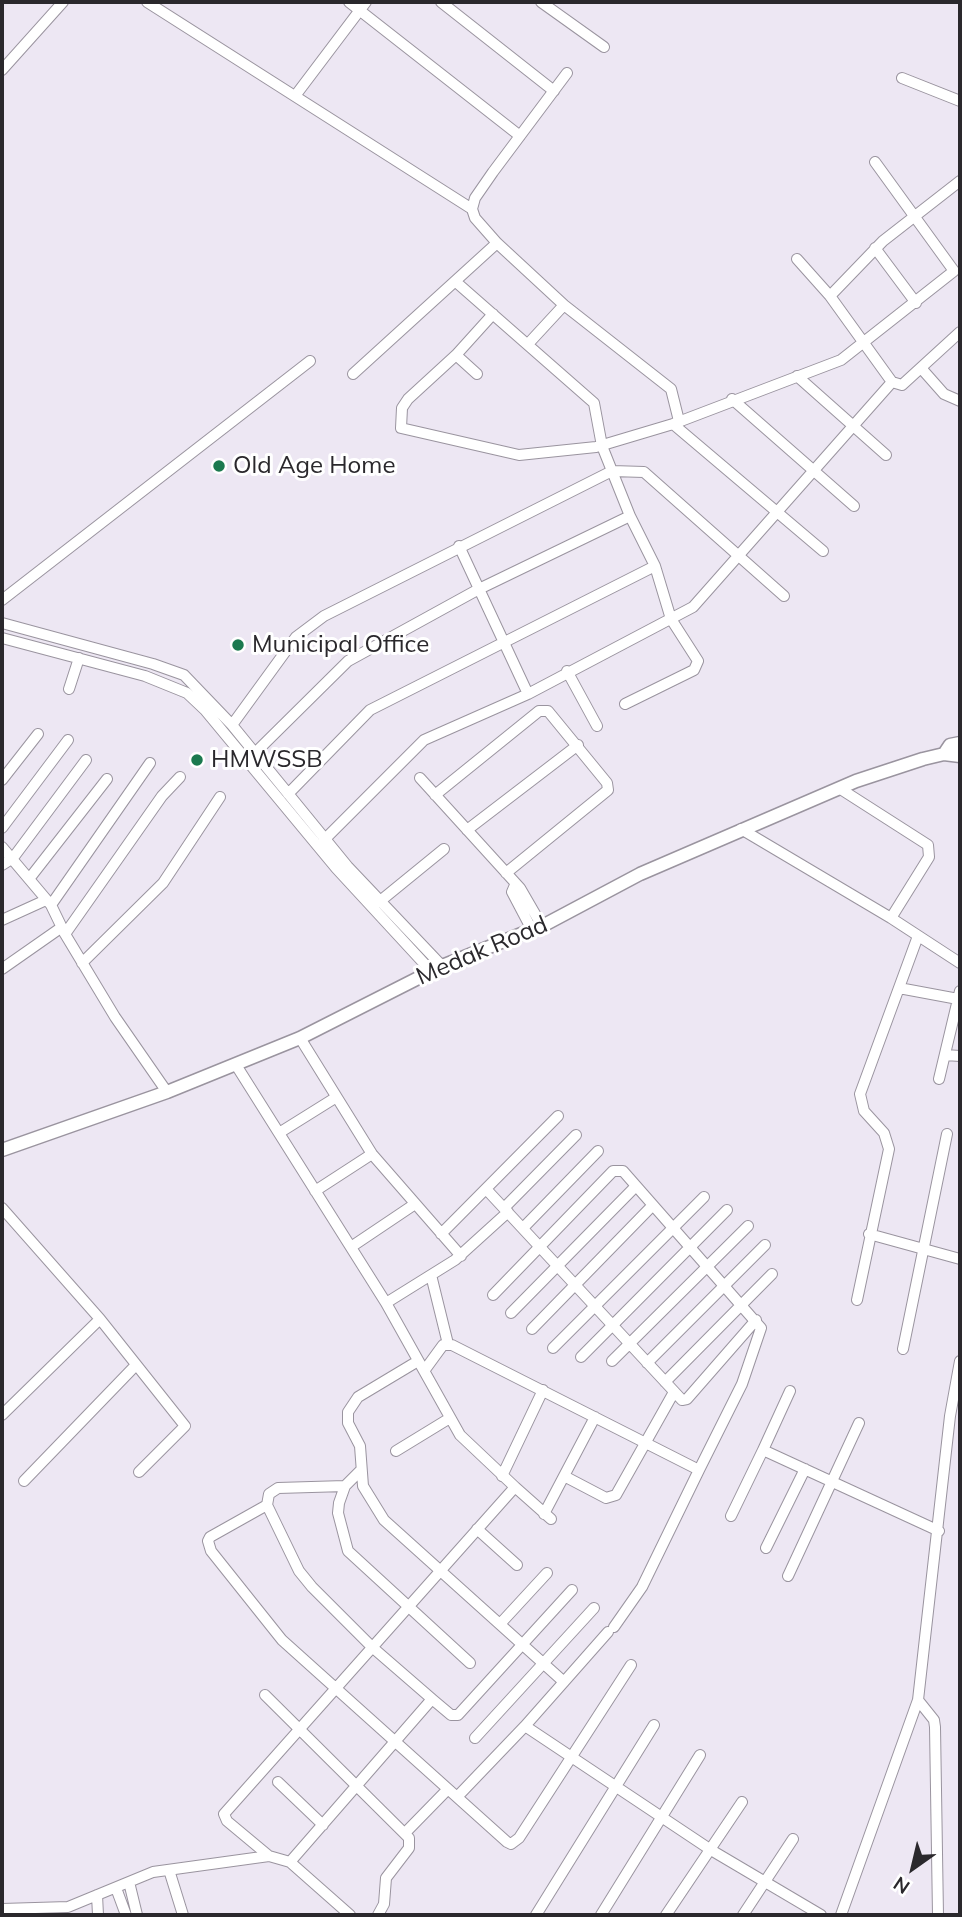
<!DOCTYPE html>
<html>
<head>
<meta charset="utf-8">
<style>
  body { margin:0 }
  #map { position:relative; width:962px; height:1917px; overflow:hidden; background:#ede7f3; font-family:Mulish,sans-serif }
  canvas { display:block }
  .frame { position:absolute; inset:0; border:4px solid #2a282c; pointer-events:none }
  .north { position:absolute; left:878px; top:1833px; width:70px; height:70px; -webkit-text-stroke:5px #fff; paint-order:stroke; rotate:214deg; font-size:19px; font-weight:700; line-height:28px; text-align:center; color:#2a282c }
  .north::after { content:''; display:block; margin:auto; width:24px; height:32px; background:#2a282c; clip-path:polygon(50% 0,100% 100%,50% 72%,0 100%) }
</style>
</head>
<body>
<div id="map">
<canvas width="962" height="1917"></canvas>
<div class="frame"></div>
<div class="north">N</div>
</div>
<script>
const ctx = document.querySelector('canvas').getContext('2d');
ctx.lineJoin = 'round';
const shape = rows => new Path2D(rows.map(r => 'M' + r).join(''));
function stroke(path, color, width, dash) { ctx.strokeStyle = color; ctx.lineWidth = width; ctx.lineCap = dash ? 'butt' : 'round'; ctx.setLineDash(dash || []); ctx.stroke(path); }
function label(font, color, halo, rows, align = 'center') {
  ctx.font = font + ' Mulish,sans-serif'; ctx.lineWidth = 6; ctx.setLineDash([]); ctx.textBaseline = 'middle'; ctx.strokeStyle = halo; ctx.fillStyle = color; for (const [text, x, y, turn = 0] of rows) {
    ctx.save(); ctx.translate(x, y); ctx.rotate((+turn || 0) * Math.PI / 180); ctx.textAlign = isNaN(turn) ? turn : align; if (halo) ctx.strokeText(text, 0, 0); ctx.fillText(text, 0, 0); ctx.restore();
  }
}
const minor = shape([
  [147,2,472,209],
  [349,2,520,136],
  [441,2,554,91],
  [541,2,604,47],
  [2,70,63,2],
  [567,73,493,172,475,198,472,209,475,218,497,243,564,305,671,389,679,421],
  [902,78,960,101],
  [295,96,366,2],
  [875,248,916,303],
  [797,259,830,296],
  [456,282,594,403,602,446,630,516,655,566,671,619,698,661,694,670,625,704],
  [493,314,456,355,408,399,402,408,401,428,519,455,596,447,673,424,841,360,954,271,875,162],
  [528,344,564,305],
  [456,355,477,374],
  [921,368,944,394,960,401],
  [353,374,497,243],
  [797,376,886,455],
  [892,382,902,385,960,332],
  [732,399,854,506],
  [673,424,823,551],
  [459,546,528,694],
  [2,600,310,361],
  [2,623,153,664,184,675,232,725,348,867,442,966],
  [2,638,145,676,187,693,205,710,336,868,431,971],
  [567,671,597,726],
  [69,689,79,658],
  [232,725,296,637,324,616,612,471,644,472,784,596],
  [255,753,348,661,479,589,630,516],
  [420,778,520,888,542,926],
  [2,780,38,734],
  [839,788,928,845,929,857,891,918],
  [288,794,370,710,655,566],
  [435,795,539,711,548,711,607,783,608,790,506,873],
  [2,828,68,740],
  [741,829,891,918,960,963],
  [467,830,578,745],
  [324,840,424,740,528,694,693,607,892,382,830,296,883,241,960,181],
  [2,847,51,905,65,934,115,1017,167,1092],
  [2,865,13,858,86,760],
  [29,879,107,779],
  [515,885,512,892,532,930],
  [379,902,444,849],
  [51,905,150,763],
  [2,920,46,900],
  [65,934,162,796,180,777],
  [82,963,163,883,220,797],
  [2,969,62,927],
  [899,988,958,999],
  [300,1038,372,1154,461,1256],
  [945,1055,960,1056],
  [236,1065,386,1303,460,1435,515,1487,224,1814,227,1821,269,1856],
  [939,1079,960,991],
  [279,1133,335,1098],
  [486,1189,682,1400,687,1399,756,1320],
  [315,1191,372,1154],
  [2,1208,100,1319,2,1415],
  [504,1208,576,1135],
  [523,1228,598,1151],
  [441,1234,558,1116],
  [869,1234,960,1259],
  [351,1247,415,1204],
  [431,1275,448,1344],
  [857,1300,889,1149,884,1133,864,1111,860,1094,918,936],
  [386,1303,455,1260,508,1212],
  [511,1313,636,1186],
  [100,1319,185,1426,139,1472],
  [532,1329,653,1205],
  [553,1348,704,1197],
  [903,1349,947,1134],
  [581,1357,727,1210],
  [418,1361,358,1397,348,1412,348,1423,360,1446,363,1486,384,1520,564,1682],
  [612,1361,748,1226],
  [647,1363,765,1245],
  [424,1371,443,1345,452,1345,699,1470,742,1384,761,1328,623,1171,613,1171,493,1295],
  [665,1382,772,1274],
  [763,1450,790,1391],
  [396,1451,450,1418],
  [361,1470,345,1486,339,1503,338,1513,348,1551,470,1663],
  [502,1476,543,1390],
  [564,1476,606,1498,616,1495,674,1392],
  [24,1481,136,1365],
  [515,1487,551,1519],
  [267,1505,210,1537,208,1541,211,1551,282,1640,507,1842,511,1844,519,1838,631,1665],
  [544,1514,595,1417],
  [731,1516,763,1450,939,1531],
  [477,1529,517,1565],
  [766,1548,805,1469],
  [788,1576,859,1423],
  [500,1624,547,1573],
  [614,1627,642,1587,699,1470],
  [608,1632,525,1726,711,1850,821,1915],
  [265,1695,409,1838,409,1848,386,1878,384,1904,378,1915],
  [432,1699,451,1715,458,1715,572,1590],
  [918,1700,934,1720,935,1727,938,1915],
  [475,1738,594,1608],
  [278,1782,323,1825],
  [457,1797,525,1726],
  [405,1833,448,1789],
  [290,1862,432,1699,372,1647,312,1587,299,1571,267,1505,269,1494,278,1488,345,1486],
  [169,1870,183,1915],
  [129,1882,137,1915],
  [116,1888,126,1915],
  [97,1895,98,1915],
  [2,1909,68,1907,153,1872,269,1856,290,1862,350,1915],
  [536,1915,654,1725],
  [601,1915,700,1755],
  [666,1915,742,1802],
  [743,1915,793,1839],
  [841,1915,918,1700,950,1416,960,1361]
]);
const major = shape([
  [944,754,950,745,960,743],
  [2,1150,167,1092,300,1038,442,966,546,924,640,874,856,781,923,759,944,754,960,756]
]);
stroke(minor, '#9a949f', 12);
stroke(major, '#9a949f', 15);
stroke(minor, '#fff', 10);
stroke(major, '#fff', 12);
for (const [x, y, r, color] of [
  [219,466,7,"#1b794f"],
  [238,645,7,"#1b794f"],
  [197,760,7,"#1b794f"]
]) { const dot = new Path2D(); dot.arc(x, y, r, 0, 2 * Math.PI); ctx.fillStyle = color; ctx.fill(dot); stroke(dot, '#fff', 2.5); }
label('24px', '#2a282c', '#fff', [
  ["Old Age Home",233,466],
  ["Municipal Office",252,645],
  ["HMWSSB",211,760]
], 'left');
label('24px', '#2a282c', '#fff', [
  ["Medak Road",482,951,-23]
]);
</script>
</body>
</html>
